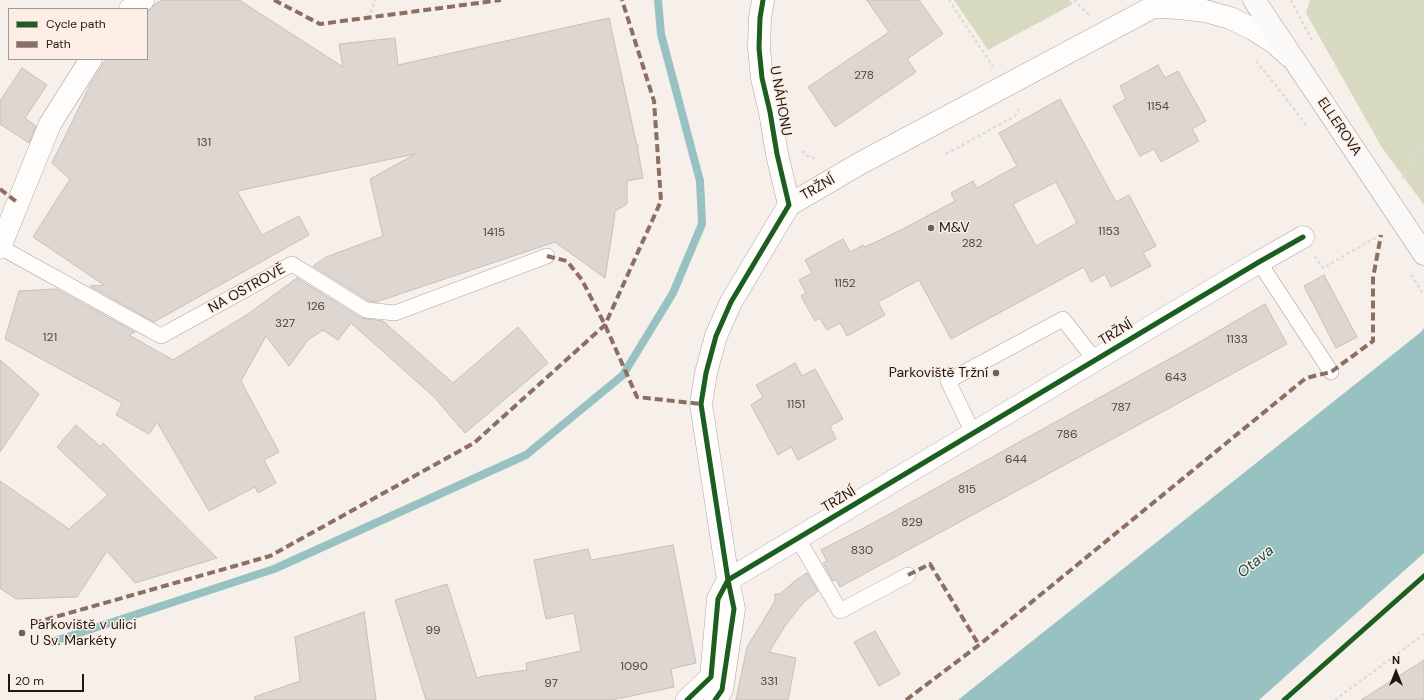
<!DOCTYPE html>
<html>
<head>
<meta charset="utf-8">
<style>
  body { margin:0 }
  #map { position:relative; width:1424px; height:700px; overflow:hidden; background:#f6efea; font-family:"DM Sans",sans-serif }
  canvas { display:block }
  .legend { position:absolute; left:8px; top:8px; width:140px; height:52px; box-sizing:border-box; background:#fceee4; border:1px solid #a49890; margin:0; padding:5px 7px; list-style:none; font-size:12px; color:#1f1711 }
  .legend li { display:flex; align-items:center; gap:8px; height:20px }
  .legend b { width:20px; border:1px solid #a49890 }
  .north { position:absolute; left:1376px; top:652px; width:40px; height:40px; -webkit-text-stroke:3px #fceee4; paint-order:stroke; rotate:0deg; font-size:11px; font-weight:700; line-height:16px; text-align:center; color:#1f1711 }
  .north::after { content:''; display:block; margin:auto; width:14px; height:18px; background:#1f1711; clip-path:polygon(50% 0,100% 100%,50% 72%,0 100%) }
  .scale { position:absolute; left:8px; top:674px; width:76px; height:18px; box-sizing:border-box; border:2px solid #1f1711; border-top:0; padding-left:5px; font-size:12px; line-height:14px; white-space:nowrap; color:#1f1711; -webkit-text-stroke:3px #fceee4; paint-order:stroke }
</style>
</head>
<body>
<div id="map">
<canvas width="1424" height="700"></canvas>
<ul class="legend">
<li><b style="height:5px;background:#1b5e20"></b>Cycle path</li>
<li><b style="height:5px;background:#8d6e63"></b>Path</li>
</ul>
<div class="north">N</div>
<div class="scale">20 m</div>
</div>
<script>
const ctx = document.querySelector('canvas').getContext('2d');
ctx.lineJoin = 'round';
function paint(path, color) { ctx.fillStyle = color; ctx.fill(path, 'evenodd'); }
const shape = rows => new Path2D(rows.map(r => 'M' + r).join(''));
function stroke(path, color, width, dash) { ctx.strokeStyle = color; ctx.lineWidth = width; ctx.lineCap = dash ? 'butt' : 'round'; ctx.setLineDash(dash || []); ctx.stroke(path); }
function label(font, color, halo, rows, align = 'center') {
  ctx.font = font + ' "DM Sans",sans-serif'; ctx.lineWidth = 3; ctx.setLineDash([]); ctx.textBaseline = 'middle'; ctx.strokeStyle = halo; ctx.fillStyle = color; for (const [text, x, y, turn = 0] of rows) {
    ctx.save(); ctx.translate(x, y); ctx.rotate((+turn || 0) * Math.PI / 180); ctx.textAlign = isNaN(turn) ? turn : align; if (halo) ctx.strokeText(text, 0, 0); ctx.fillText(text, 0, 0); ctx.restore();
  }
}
paint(shape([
  [954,0,1069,0,1073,4,988,50],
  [1310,0,1424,0,1424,205,1381,146,1306,13]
]), '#d7d9c1');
paint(shape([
  [1424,328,1424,553,1259,700,958,700,1421,332]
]), '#98c2c1');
stroke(shape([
  [52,642,274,569,526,455,623,375,673,293,702,224,700,181,661,34,658,0]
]), '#98c2c1', 8);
const building = shape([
  [162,0,239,0,343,67,339,44,395,38,398,65,609,18,636,142,638,146,638,151,643,178,627,181,627,204,615,211,614,221,605,278,555,242,376,302,369,301,313,266,326,257,383,236,370,179,415,154,237,191,262,235,299,216,309,235,154,322,90,286,104,285,33,237,70,179,52,163,91,83,106,59,147,59,147,12,155,4,162,0],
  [867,0,919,0,943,34,907,59,916,72,835,127,808,87,889,32,867,0],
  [1158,65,1165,78,1178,71,1206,121,1192,129,1199,141,1161,162,1154,149,1140,156,1113,106,1126,99,1120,86,1158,65],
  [22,68,47,85,25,118,36,126,29,143,0,124,0,101,22,68],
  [1060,99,1116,202,1129,195,1156,246,1143,253,1151,266,1111,287,1105,274,1091,282,1084,267,951,339,919,280,878,302,885,315,847,336,840,323,827,330,820,318,815,321,801,296,806,293,799,280,812,273,805,260,843,239,850,252,863,245,865,247,903,229,955,201,951,193,973,181,977,188,1017,166,999,133,1060,99],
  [1056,182,1077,223,1036,246,1013,204,1056,182],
  [1324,275,1357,337,1336,348,1304,286,1324,275],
  [297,278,361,318,383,321,453,383,518,327,548,363,465,433,434,397,351,323,338,340,323,330,308,340,289,366,266,336,241,381,279,452,264,460,276,483,258,493,255,487,209,511,157,422,149,434,116,415,122,403,5,339,19,291,56,289,135,332,129,335,173,360,248,314,297,278],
  [1265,304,1287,344,840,587,836,579,833,581,823,563,827,561,821,550,875,522,1189,348,1265,304],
  [0,360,39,394,0,452,0,360],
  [795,363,802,376,815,369,843,419,830,426,836,439,798,460,791,447,778,455,751,405,763,397,756,385,795,363],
  [76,425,101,447,103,443,217,558,135,583,107,551,77,597,16,599,0,588,0,481,69,529,108,495,57,447,76,425],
  [673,545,696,663,671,669,674,687,612,700,426,700,395,600,447,584,477,678,483,676,527,670,526,663,581,651,574,613,546,619,534,560,588,549,591,560,673,545],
  [807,573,818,591,804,602,795,613,785,626,769,652,796,658,788,700,736,700,747,647,775,601,775,594,780,594,796,580,807,573],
  [364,612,376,700,255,700,254,697,300,681,295,637,364,612],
  [875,631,900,674,879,686,854,642,875,631],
  [1424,660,1424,700,1361,700,1424,660]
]);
paint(building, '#ded7d1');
stroke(building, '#c6bfba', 1);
const lane = shape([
  [0,247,161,336,292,264,366,310,395,313,547,256],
  [1259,262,1331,372],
  [973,433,948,381,1063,319,1095,360],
  [798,539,840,611,908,575]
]);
const street = shape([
  [763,0,760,18,759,48,762,78,770,112,777,154,789,205],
  [1153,7,1180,8,1205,11,1230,18,1253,29,1275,43,1289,56],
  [130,9,143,0],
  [0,247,50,124,91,59],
  [728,580,1259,262,1303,237],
  [687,700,711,677,718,599,728,580],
  [715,700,722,690,734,609,728,580,701,404,706,373,716,336,731,302,789,205,859,164,1153,7,1157,0]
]);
const secondary = shape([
  [1254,0,1424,254]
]);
stroke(lane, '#aca5a0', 16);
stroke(street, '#aca5a0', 23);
stroke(secondary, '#aca5a0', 23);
stroke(shape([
  [949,0,993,67],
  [1074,0,1089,15],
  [1291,0,1313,42],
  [369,18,375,0],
  [1256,61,1274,83,1306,125],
  [802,151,809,157,818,159],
  [946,154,1015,116,1020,107],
  [1402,179,1424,139],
  [1315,256,1323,268,1382,234],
  [1411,275,1424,295],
  [1335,700,1424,634]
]), '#dddbda', 2.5, [3, 3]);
stroke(lane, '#fefdfc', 15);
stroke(street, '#fefdfc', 22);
stroke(secondary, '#fbf8f8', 22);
stroke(shape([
  [274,0,320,24,501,0],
  [0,189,18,203],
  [547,256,567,261,582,280,605,325,637,397,701,404],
  [908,575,930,564,979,645],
  [34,623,270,556,474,443,605,325,661,201,654,101,622,0],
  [906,700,979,645,1306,378,1331,372,1373,341,1373,278,1381,235]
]), '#8d6e63', 4, [8, 4]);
stroke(shape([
  [728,580,1259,262,1303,237],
  [687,700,711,677,718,599,728,580],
  [715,700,722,690,734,609,728,580,701,404,706,373,716,336,731,302,789,205,777,154,770,112,762,78,759,48,760,18,763,0],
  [1284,700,1424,576]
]), '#1b5e20', 5);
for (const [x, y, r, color] of [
  [931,228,4,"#6a635d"],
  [996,373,4,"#6a635d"],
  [22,633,4,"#6a635d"]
]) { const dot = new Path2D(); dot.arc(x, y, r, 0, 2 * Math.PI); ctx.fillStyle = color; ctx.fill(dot); stroke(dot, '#fceee4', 1.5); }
label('12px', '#4f4741', null, [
  ["278",864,76],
  ["1154",1158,107],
  ["131",204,143],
  ["1153",1109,232],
  ["1415",494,233],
  ["282",972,244],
  ["1152",845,284],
  ["126",316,307],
  ["327",285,324],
  ["121",50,338],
  ["1133",1237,340],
  ["643",1176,378],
  ["1151",796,405],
  ["787",1121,408],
  ["786",1067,435],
  ["644",1016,460],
  ["815",967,490],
  ["829",912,523],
  ["830",862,551],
  ["99",433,631],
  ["1090",634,667],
  ["331",769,682],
  ["97",551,684]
]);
label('14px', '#1f1711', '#fceee4', [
  ["U NÁHONU",780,101,80],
  ["ELLEROVA",1339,127,56],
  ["TRŽNÍ",818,188,-30],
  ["NA OSTROVĚ",247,289,-29],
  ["TRŽNÍ",1116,333,-31],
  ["TRŽNÍ",839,500,-31]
]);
label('14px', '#1f1711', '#fceee4', [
  ["M&V",939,228],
  ["Parkoviště Tržní",988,373,"right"],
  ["Parkoviště v ulici",30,625],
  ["U Sv. Markéty",30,641]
], 'left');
label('italic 15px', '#124c4c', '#fceee4', [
  ["Otava",1256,562,-39]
]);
</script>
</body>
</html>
